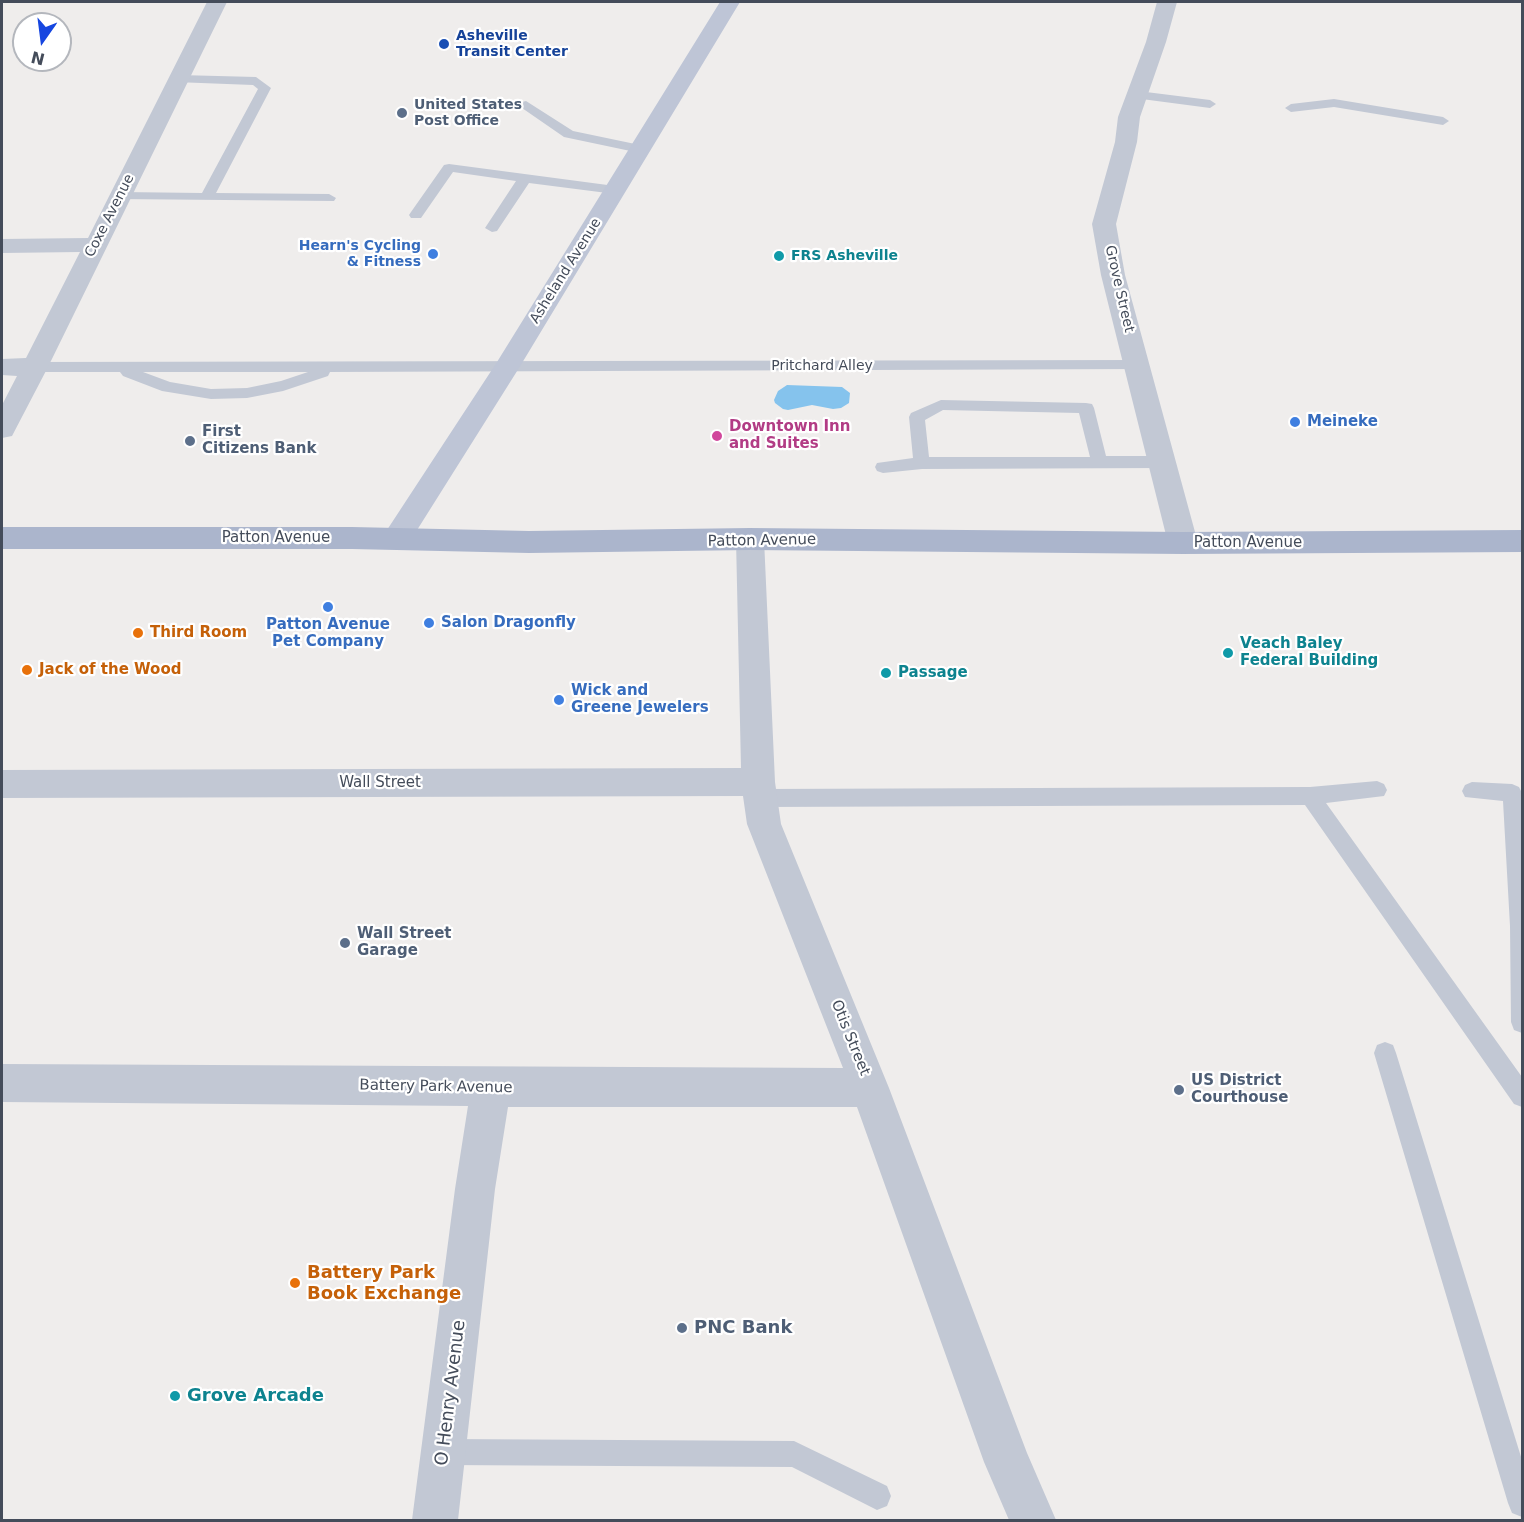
<!DOCTYPE html>
<html>
<head>
<meta charset="utf-8">
<style>
  body { margin:0 }
  #map { position:relative; width:1524px; height:1522px; overflow:hidden; background:#efedec; font-family:"DejaVu Sans",sans-serif }
  canvas { display:block }
  .frame { position:absolute; inset:0; border:3px solid #444c5a; pointer-events:none }
  .north { position:absolute; left:12px; top:12px; width:60px; height:60px; box-sizing:border-box; background:#fff; border:2px solid #b4b7bd; border-radius:50%; rotate:194deg; font-size:16px; font-weight:700; line-height:24px; text-align:center; color:#444c5a }
  .north::after { content:''; display:block; margin:auto; width:21px; height:27px; background:#1646e0; clip-path:polygon(50% 0,100% 100%,50% 72%,0 100%) }
</style>
</head>
<body>
<div id="map">
<canvas width="1524" height="1522"></canvas>
<div class="frame"></div>
<div class="north">N</div>
</div>
<script>
const ctx = document.querySelector('canvas').getContext('2d');
ctx.lineJoin = 'round';
function paint(path, color) { ctx.fillStyle = color; ctx.fill(path, 'evenodd'); }
const shape = rows => new Path2D(rows.map(r => 'M' + r).join(''));
function stroke(path, color, width, dash) { ctx.strokeStyle = color; ctx.lineWidth = width; ctx.lineCap = dash ? 'butt' : 'round'; ctx.setLineDash(dash || []); ctx.stroke(path); }
function label(font, color, halo, rows, align = 'center') {
  ctx.font = font + ' "DejaVu Sans",sans-serif'; ctx.lineWidth = 4.5; ctx.setLineDash([]); ctx.textBaseline = 'middle'; ctx.strokeStyle = halo; ctx.fillStyle = color; for (const [text, x, y, turn = 0] of rows) {
    ctx.save(); ctx.translate(x, y); ctx.rotate((+turn || 0) * Math.PI / 180); ctx.textAlign = isNaN(turn) ? turn : align; if (halo) ctx.strokeText(text, 0, 0); ctx.fillText(text, 0, 0); ctx.restore();
  }
}
paint(shape([
  [787,385,842,387,850,393,849,403,841,408,833,409,812,405,788,410,783,409,775,403,774,400,778,391]
]), '#85c3ed');
paint(shape([
  [179,75,256,77,271,88,216,193,329,194,336,198,334,201,116,199,114,196,116,193,121,192,202,193,258,89,253,85,175,82,173,79,179,75],
  [1138,91,1210,100,1216,104,1210,108,1134,98,1132,95,1138,91],
  [1334,99,1443,117,1449,121,1443,125,1334,107,1291,112,1285,108,1291,104,1334,99],
  [526,101,573,131,640,145,646,149,640,153,564,137,522,108,520,105,522,102,526,101],
  [449,164,615,186,622,190,615,194,529,183,497,231,492,232,485,228,516,181,453,172,421,218,411,218,409,215,411,212,444,165,449,164],
  [1137,360,1145,365,1142,369,330,372,328,376,283,391,247,398,211,399,162,391,123,376,120,372,35,372,27,367,35,362,1137,360],
  [143,372,308,372,281,381,247,388,211,389,170,382,143,372],
  [941,400,1086,403,1092,404,1094,408,1106,456,1162,456,1168,458,1170,462,1168,466,1162,468,922,469,883,473,877,471,875,467,877,463,913,458,909,417,911,413,941,400],
  [943,410,1079,413,1090,457,929,457,925,420,943,410],
  [1377,781,1384,784,1387,790,1384,796,1326,803,1522,1077,1522,1107,1514,1104,1305,805,762,807,755,804,752,798,755,792,762,789,1310,787,1377,781],
  [1472,782,1512,784,1519,787,1522,793,1522,1033,1514,1030,1511,1022,1510,926,1503,801,1465,797,1462,791,1465,785,1472,782],
  [1385,1042,1393,1045,1396,1053,1522,1460,1522,1517,1512,1513,1508,1503,1374,1053,1377,1045,1385,1042],
  [444,1439,794,1441,887,1486,891,1496,887,1506,877,1510,792,1467,444,1465,434,1462,431,1452,434,1442,444,1439]
]), '#c2c8d4');
paint(shape([
  [207,2,227,2,48,367,12,436,2,438,2,405,17,376,2,375,2,359,26,358,80,252,2,253,2,239,88,238,207,2],
  [1157,2,1177,2,1166,42,1140,117,1137,142,1116,224,1125,275,1198,543,1193,551,1183,554,1173,551,1168,543,1101,275,1092,224,1115,142,1118,117,1146,42,1157,2],
  [750,528,760,531,764,539,775,782,781,824,889,1088,1027,1453,1056,1520,1009,1520,984,1462,857,1107,508,1107,495,1189,458,1520,412,1520,455,1189,468,1106,2,1102,2,1064,843,1068,747,824,743,796,2,798,2,770,741,768,736,539,740,531,750,528]
]), '#c2c8d4');
paint(shape([
  [720,2,740,2,519,368,407,546,397,549,387,546,383,538,387,530,497,362,720,2]
]), '#bec5d6');
paint(shape([
  [2,527,352,527,529,531,750,528,1183,532,1522,530,1522,552,1183,554,750,550,529,553,352,549,2,549,2,527]
]), '#abb5cc');
for (const [x, y, r, color] of [
  [444,44,6,"#1a4fb4"],
  [402,113,6,"#5c6f8a"],
  [433,254,6,"#3f7fe0"],
  [779,256,6,"#0f9aa8"],
  [1295,422,6,"#3f7fe0"],
  [717,436,6,"#d1479c"],
  [190,441,6,"#5c6f8a"],
  [328,607,6,"#3f7fe0"],
  [429,623,6,"#3f7fe0"],
  [138,633,6,"#e8710a"],
  [1228,653,6,"#0f9aa8"],
  [27,670,6,"#e8710a"],
  [886,673,6,"#0f9aa8"],
  [559,700,6,"#3f7fe0"],
  [345,943,6,"#5c6f8a"],
  [1179,1090,6,"#5c6f8a"],
  [295,1283,6,"#e8710a"],
  [682,1328,6,"#5c6f8a"],
  [175,1396,6,"#0f9aa8"]
]) { const dot = new Path2D(); dot.arc(x, y, r, 0, 2 * Math.PI); ctx.fillStyle = color; ctx.fill(dot); stroke(dot, '#fff', 2); }
label('bold 14px', '#164399', '#fff', [
  ["Asheville",456,36],
  ["Transit Center",456,52]
], 'left');
label('bold 14px', '#4e5e75', '#fff', [
  ["United States",414,105],
  ["Post Office",414,121]
], 'left');
label('14px', '#444c5a', '#fff', [
  ["Coxe Avenue",110,216,-63],
  ["Asheland Avenue",566,271,-58],
  ["Grove Street",1119,289,77],
  ["Pritchard Alley",822,366]
]);
label('bold 14px', '#366cbe', '#fff', [
  ["Hearn's Cycling",421,246],
  ["& Fitness",421,262]
], 'right');
label('bold 14px', '#0d838f', '#fff', [
  ["FRS Asheville",791,256]
], 'left');
label('bold 15px', '#366cbe', '#fff', [
  ["Meineke",1307,422],
  ["Salon Dragonfly",441,623],
  ["Patton Avenue",328,625,"center"],
  ["Pet Company",328,642,"center"],
  ["Wick and",571,691],
  ["Greene Jewelers",571,708]
], 'left');
label('bold 15px', '#b23c85', '#fff', [
  ["Downtown Inn",729,427],
  ["and Suites",729,444]
], 'left');
label('bold 15px', '#4e5e75', '#fff', [
  ["First",202,432],
  ["Citizens Bank",202,449],
  ["Wall Street",357,934],
  ["Garage",357,951],
  ["US District",1191,1081],
  ["Courthouse",1191,1098]
], 'left');
label('15px', '#444c5a', '#fff', [
  ["Patton Avenue",276,538],
  ["Patton Avenue",762,541,-1],
  ["Patton Avenue",1248,543],
  ["Wall Street",380,783],
  ["Otis Street",850,1038,68],
  ["Battery Park Avenue",436,1087,1]
]);
label('bold 15px', '#c56008', '#fff', [
  ["Third Room",150,633],
  ["Jack of the Wood",39,670]
], 'left');
label('bold 15px', '#0d838f', '#fff', [
  ["Veach Baley",1240,644],
  ["Federal Building",1240,661],
  ["Passage",898,673]
], 'left');
label('bold 18px', '#c56008', '#fff', [
  ["Battery Park",307,1273],
  ["Book Exchange",307,1294]
], 'left');
label('bold 18px', '#4e5e75', '#fff', [
  ["PNC Bank",694,1328]
], 'left');
label('18px', '#444c5a', '#fff', [
  ["O Henry Avenue",451,1393,-83]
]);
label('bold 18px', '#0d838f', '#fff', [
  ["Grove Arcade",187,1396]
], 'left');
</script>
</body>
</html>
